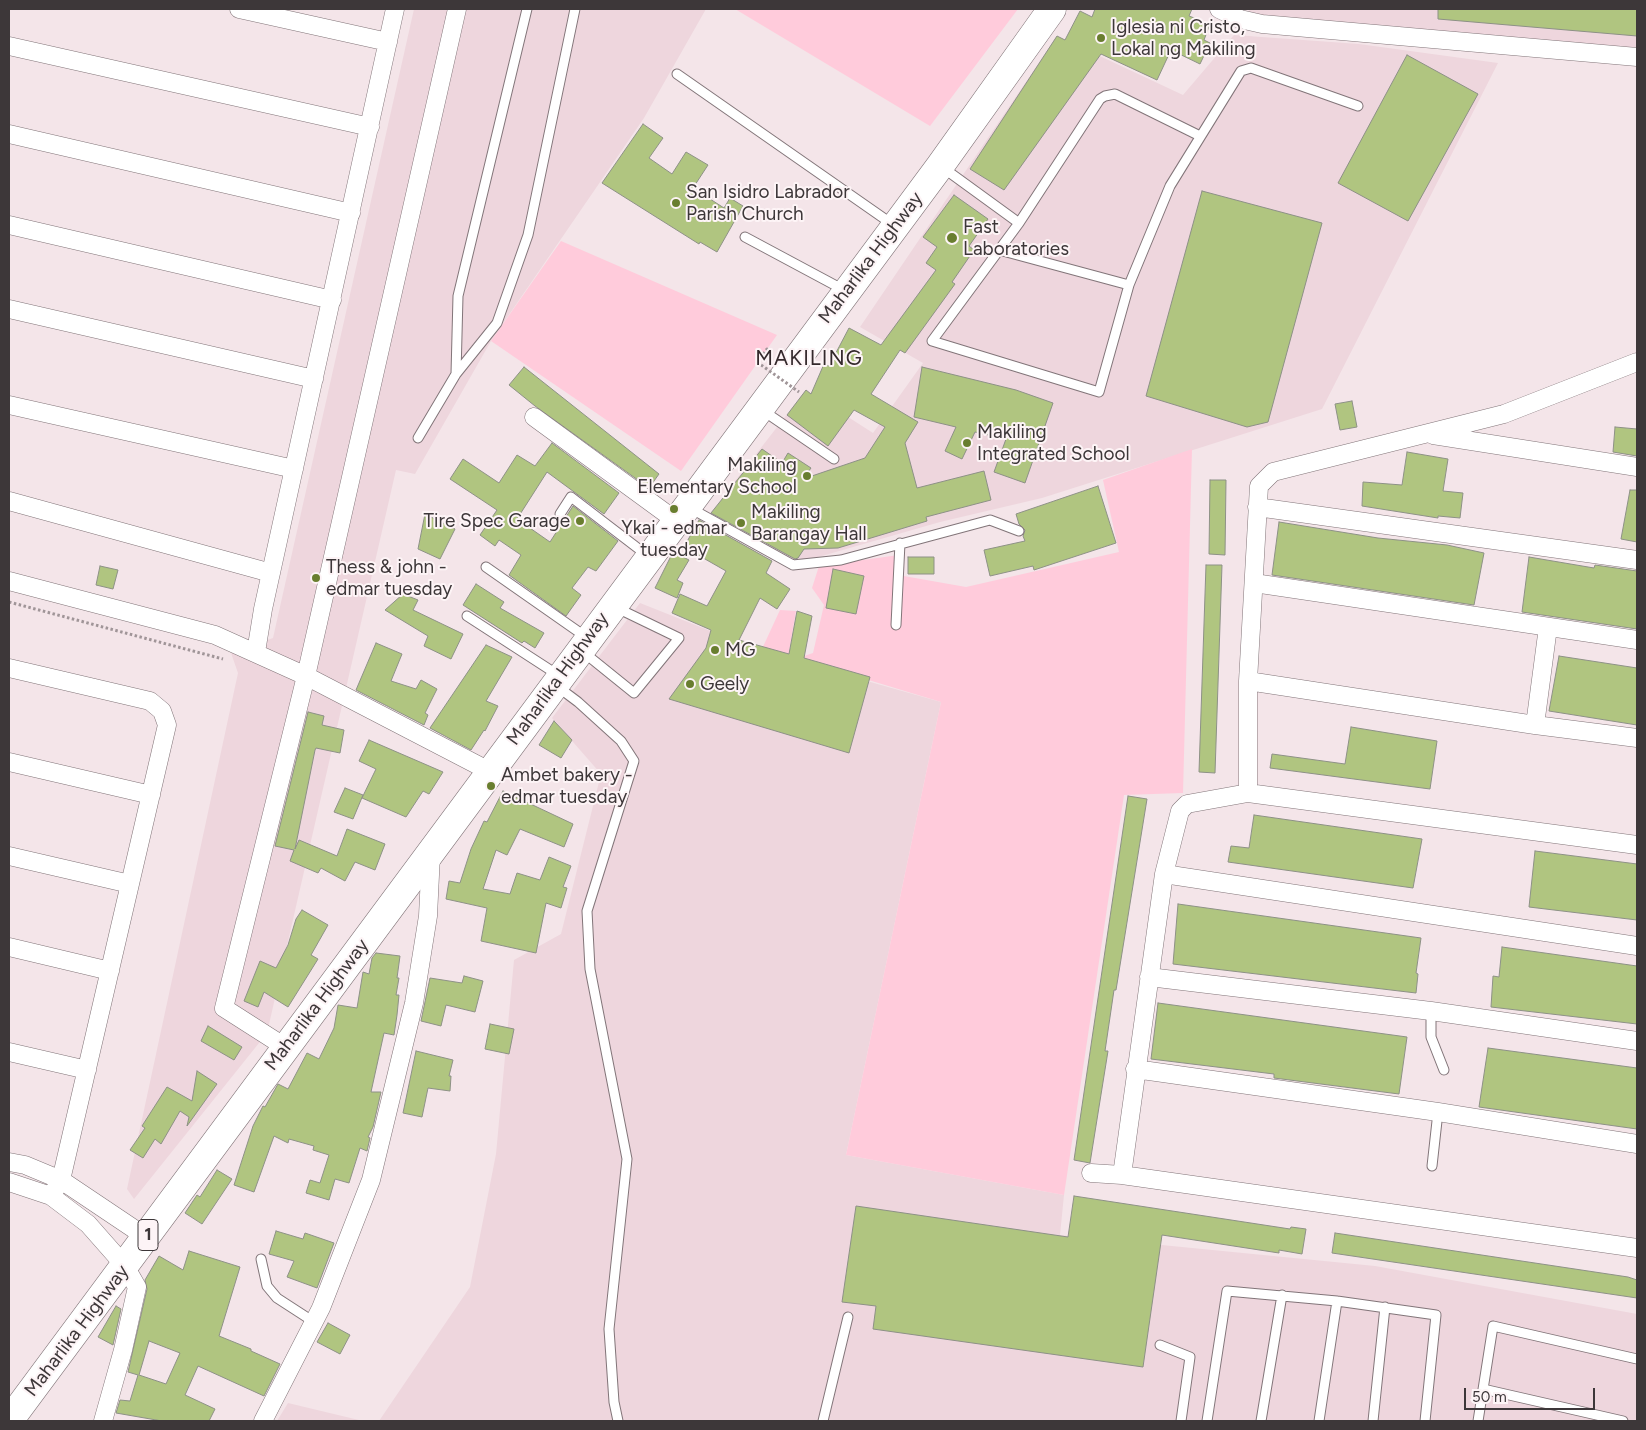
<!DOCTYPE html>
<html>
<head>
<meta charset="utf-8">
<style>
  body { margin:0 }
  #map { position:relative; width:1646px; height:1430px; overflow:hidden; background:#f4e5e9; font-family:Figtree,sans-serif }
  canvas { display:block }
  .frame { position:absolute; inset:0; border:10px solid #3d3739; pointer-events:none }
  .scale { position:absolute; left:1464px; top:1388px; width:131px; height:22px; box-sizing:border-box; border:2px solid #3d3739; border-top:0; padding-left:6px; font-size:15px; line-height:18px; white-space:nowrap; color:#3d3739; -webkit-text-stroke:4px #fdf4f6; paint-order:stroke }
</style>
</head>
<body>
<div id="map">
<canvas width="1646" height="1430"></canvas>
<div class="frame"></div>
<div class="scale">50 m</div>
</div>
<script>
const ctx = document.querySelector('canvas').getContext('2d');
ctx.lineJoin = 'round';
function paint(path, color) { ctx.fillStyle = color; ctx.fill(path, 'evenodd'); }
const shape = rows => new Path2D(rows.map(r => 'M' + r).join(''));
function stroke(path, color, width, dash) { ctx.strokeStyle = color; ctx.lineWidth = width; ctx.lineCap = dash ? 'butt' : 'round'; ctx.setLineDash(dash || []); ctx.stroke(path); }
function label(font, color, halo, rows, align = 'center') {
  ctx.font = font + ' Figtree,sans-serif'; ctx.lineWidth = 4; ctx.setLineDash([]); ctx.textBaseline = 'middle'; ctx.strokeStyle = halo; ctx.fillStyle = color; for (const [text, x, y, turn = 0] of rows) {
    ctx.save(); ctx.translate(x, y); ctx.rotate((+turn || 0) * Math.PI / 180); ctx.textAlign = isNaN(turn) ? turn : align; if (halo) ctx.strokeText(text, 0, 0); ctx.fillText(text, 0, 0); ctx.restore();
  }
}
paint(shape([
  [414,9,706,9,644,118,491,341,415,474,396,470,267,1033,134,1199,127,1189,238,673,231,653,273,638],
  [1250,9,1637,9,1637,52,1245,16],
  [1234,35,1359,44,1498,63,1322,409,1042,498,940,522,794,564,764,547,773,534,721,499,806,390,873,433,923,363,860,327,1057,36,1183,95],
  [640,603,761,651,941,702,846,1155,1064,1195,1060,1235,1375,1266,1637,1314,1637,1421,379,1421,470,1287,496,1154,514,960,561,934,601,774,552,718],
  [288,1403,363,1421,277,1421]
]), '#eed6dd');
paint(shape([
  [735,9,1018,9,930,126],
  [561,241,777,335,681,471,491,341],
  [1192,449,1183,793,1124,795,1064,1195,846,1155,941,702,829,668,761,651,780,610,796,611,789,652,804,656,813,653,824,605,812,588,819,566,899,555,898,575,966,587,1119,552,1103,480]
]), '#ffcbdb');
const building = shape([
  [1095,9,1192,9,1189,16,1210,24,1204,40,1210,43,1200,64,1171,50,1157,80,1101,54,1004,190,970,169,1057,36,1065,40,1080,11,1092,17,1095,9],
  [1438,9,1637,9,1637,36,1438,19,1438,9],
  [1407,55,1478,94,1408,221,1338,183,1407,55],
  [643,124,663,138,649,158,672,174,686,152,708,165,693,188,724,208,730,198,743,206,717,252,700,242,699,244,602,183,643,124],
  [1202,191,1322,223,1268,422,1247,427,1146,396,1202,191],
  [954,195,988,219,969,246,974,250,952,282,955,284,905,353,900,350,871,394,918,422,905,443,917,488,984,471,991,500,926,517,927,521,838,548,804,549,798,558,795,559,711,513,762,449,782,463,788,453,811,468,803,479,865,458,885,427,854,410,828,446,787,415,806,390,811,394,824,364,829,366,849,328,881,345,936,270,926,263,937,247,923,237,954,195],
  [524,367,659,474,649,488,535,406,509,385,524,367],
  [922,367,1016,390,1053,403,1025,483,994,472,1006,439,975,432,962,459,945,451,956,427,914,417,922,367],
  [1352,401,1357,427,1340,430,1335,404,1352,401],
  [1615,427,1637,429,1637,456,1613,452,1615,427],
  [552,443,619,493,604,514,547,472,517,519,550,542,573,506,618,541,596,571,588,567,572,588,581,595,566,616,509,575,521,555,499,540,495,546,480,535,497,510,450,479,463,459,499,483,517,455,535,466,552,443],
  [1407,452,1448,459,1443,491,1463,493,1460,518,1438,516,1438,518,1362,506,1363,482,1402,485,1407,452],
  [1210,480,1226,480,1225,555,1209,554,1210,480],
  [1098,486,1116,543,1034,570,1033,566,990,576,984,550,1025,541,1023,536,1025,530,1019,524,1016,514,1098,486],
  [1630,490,1637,490,1637,542,1621,539,1630,490],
  [425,514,455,529,440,559,418,549,425,514],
  [699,520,772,561,766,573,790,589,777,609,760,598,739,640,789,654,797,611,812,616,804,658,870,677,849,753,669,699,706,648,711,630,672,613,680,594,707,606,726,571,684,547,699,520],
  [1279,522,1378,538,1447,545,1484,553,1474,605,1272,575,1279,522],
  [673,552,689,560,677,580,683,583,677,598,655,588,673,552],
  [908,557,934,557,934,574,908,574,908,557],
  [1529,557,1594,568,1595,565,1637,571,1637,629,1522,612,1529,557],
  [1206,565,1222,565,1215,773,1199,772,1206,565],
  [100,566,118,570,113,589,96,585,100,566],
  [833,569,864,576,856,614,826,608,833,569],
  [476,584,504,602,500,608,544,633,535,648,524,641,522,643,463,605,476,584],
  [403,594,418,600,413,610,463,634,451,659,424,646,428,636,385,610,403,594],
  [376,643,402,654,391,681,416,689,421,680,437,689,425,713,428,715,424,725,356,690,376,643],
  [486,645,512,657,486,701,498,706,485,731,484,730,471,750,430,728,486,645],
  [1559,656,1637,668,1637,725,1549,711,1559,656],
  [308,712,324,716,322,725,344,730,340,753,316,748,315,750,295,849,299,840,337,856,347,829,385,844,375,870,355,862,345,881,321,868,318,873,290,861,294,850,275,846,308,712],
  [554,721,572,740,561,758,539,745,554,721],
  [1351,727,1437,741,1430,789,1270,768,1272,754,1345,764,1351,727],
  [369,740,443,772,429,794,423,791,406,817,362,798,376,769,359,761,369,740],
  [345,788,363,795,353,819,334,812,345,788],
  [503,791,573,824,564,847,520,829,507,855,496,850,483,889,510,894,517,873,540,880,549,857,571,866,563,887,567,888,561,908,546,903,536,953,481,941,487,908,446,899,449,881,460,883,471,849,484,821,487,822,503,791],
  [1128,796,1147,799,1116,990,1114,990,1105,1051,1108,1051,1090,1163,1074,1160,1128,796],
  [1254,815,1422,839,1413,888,1228,862,1231,846,1249,848,1254,815],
  [1535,851,1637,864,1637,920,1529,907,1535,851],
  [1178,904,1421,938,1416,973,1418,974,1416,993,1173,964,1178,904],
  [302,910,328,925,311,955,318,959,288,1007,264,992,258,1007,244,1001,260,961,276,968,288,945,296,919,302,910],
  [1502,947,1637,966,1637,1024,1491,1007,1493,976,1499,977,1502,947],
  [376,953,400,956,397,978,399,978,396,995,399,995,397,1015,394,1035,384,1033,371,1092,381,1092,373,1127,368,1137,370,1138,367,1151,360,1148,349,1183,335,1179,329,1200,306,1193,310,1180,320,1183,329,1155,313,1150,314,1146,289,1139,288,1143,274,1136,254,1192,234,1185,253,1126,263,1106,265,1107,278,1084,288,1089,307,1053,319,1059,334,1028,338,1005,357,1008,363,972,369,974,372,958,376,953],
  [464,976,483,981,475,1012,446,1005,441,1026,421,1021,430,978,462,983,464,976],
  [1158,1003,1407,1037,1399,1094,1274,1078,1274,1074,1151,1059,1158,1003],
  [490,1024,514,1029,509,1054,485,1049,490,1024],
  [208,1026,242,1047,234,1060,201,1041,208,1026],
  [1488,1048,1637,1068,1637,1129,1479,1107,1488,1048],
  [416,1051,453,1060,449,1076,451,1076,450,1091,428,1088,422,1117,403,1113,416,1051],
  [197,1071,217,1084,187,1126,189,1117,180,1111,161,1144,155,1139,143,1158,130,1150,145,1128,142,1126,167,1087,192,1101,197,1071],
  [217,1170,232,1179,202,1224,185,1213,197,1195,200,1197,217,1170],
  [1074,1196,1290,1229,1291,1227,1306,1229,1302,1254,1279,1250,1279,1253,1162,1235,1143,1367,873,1329,876,1306,842,1302,856,1206,1068,1237,1074,1196],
  [276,1231,303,1239,305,1233,334,1243,317,1288,287,1277,294,1261,269,1254,276,1231],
  [1335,1233,1628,1277,1637,1280,1637,1298,1332,1253,1335,1233],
  [189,1251,240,1267,219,1336,251,1349,251,1351,280,1364,264,1396,198,1366,185,1395,215,1409,209,1421,162,1421,116,1413,120,1400,130,1401,138,1375,128,1372,147,1289,145,1280,159,1256,183,1270,189,1251],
  [149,1341,180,1353,166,1384,139,1375,149,1341],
  [116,1306,121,1309,113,1345,98,1337,116,1306],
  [328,1323,350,1335,340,1354,317,1342,328,1323]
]);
paint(building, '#b0c580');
stroke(building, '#8d9186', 1);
const service = shape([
  [677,74,892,224],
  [1200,136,1115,94,1105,96,1100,99,1019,223,932,341,1099,392,1129,285,1170,186,1241,71,1251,68,1358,106],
  [942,167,1019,223],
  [745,237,844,290],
  [999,250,1129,285],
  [456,374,458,296,527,9],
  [762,410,834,459],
  [418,438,456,374,497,323,528,235,575,9],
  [690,508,793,565,841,560,990,520,1019,531],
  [560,514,571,497,648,556],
  [486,567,586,637],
  [467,616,558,675],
  [896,625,900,543],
  [582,651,634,693,679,638,617,608],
  [558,687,578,702,621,741,634,761,587,911,590,969,627,1159,609,1329,614,1402,618,1421],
  [1431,1011,1431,1037,1444,1070],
  [1432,1166,1438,1112],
  [261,1259,267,1286,277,1298,314,1322],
  [1160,1345,1190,1357,1181,1421],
  [1483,1389,1623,1421],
  [823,1421,848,1317],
  [1207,1421,1227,1291,1337,1301,1436,1315,1425,1421],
  [1261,1421,1282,1295],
  [1319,1421,1337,1301],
  [1373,1421,1385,1307],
  [1478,1421,1493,1326,1637,1359]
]);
const minor = shape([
  [239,9,388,42],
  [1219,9,1240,19,1262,24,1637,57],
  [9,46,370,127],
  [9,134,351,213],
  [9,225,332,300],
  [9,309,314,379],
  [9,405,294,469],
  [534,417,675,520],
  [1433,435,1637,467],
  [9,501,271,573],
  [1257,507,1637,560],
  [9,581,215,635,306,676,491,772],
  [1254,583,1637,640],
  [256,652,263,609,395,9],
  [9,668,150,701,162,711,167,725,61,1180,51,1196],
  [1248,681,1535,725,1637,738],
  [1535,725,1548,627],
  [9,762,151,795],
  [1248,793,1248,681,1259,486,1273,472,1504,414,1637,362],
  [9,856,130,884],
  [1164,874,1637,946],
  [9,947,110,971],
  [1149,977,1431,1011,1637,1041],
  [285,1047,224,1008,306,676,457,9],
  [9,1052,87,1070],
  [1135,1069,1438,1112,1637,1144],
  [9,1162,25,1165,61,1180,146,1237],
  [1091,1173,1122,1175,1637,1248],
  [1122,1175,1164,874,1180,811,1187,804,1248,793,1637,845],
  [9,1182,51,1196,88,1224,125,1266,137,1287,123,1350,103,1421],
  [263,1421,321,1308,371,1180,414,1003,428,916,431,854]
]);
const trunk = shape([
  [9,1421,940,166,1052,9]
]);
stroke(service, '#827579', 11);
stroke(minor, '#827579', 19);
stroke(trunk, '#827579', 29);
stroke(shape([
  [757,362,767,349,774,354],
  [9,602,223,659]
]), '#a09598', 3, [2.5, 2.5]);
stroke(service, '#fff', 9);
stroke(minor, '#fff', 18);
stroke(trunk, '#fff', 28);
stroke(shape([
  [757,362,799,392]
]), '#a09598', 3, [2.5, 2.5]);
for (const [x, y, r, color] of [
  [1101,38,5,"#697e2f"],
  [676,203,5,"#697e2f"],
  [952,238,6,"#697e2f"],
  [967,443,5,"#697e2f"],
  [807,476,5,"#697e2f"],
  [674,509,5,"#697e2f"],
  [580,521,5,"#697e2f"],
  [741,523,5,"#697e2f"],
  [316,578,5,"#697e2f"],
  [715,650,5,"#697e2f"],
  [690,684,5,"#697e2f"],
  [491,786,5,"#697e2f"]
]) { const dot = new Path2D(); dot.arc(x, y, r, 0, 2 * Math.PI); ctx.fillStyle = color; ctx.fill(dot); stroke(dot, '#fdf4f6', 2); }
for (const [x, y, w] of [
  [148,1235,20]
]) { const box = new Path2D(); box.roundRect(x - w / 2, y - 15.5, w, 31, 4); ctx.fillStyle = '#fdf4f6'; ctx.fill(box); stroke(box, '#3d3739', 1); }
label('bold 18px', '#3d3739', null, [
  ["1",148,1235]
]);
label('19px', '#3d3739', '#fdf4f6', [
  ["Iglesia ni Cristo,",1111,27],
  ["Lokal ng Makiling",1111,49],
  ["San Isidro Labrador",686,192],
  ["Parish Church",686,214],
  ["Fast",963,227],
  ["Laboratories",963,249],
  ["Makiling",977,432],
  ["Integrated School",977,454],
  ["Makiling",797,465,"right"],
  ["Elementary School",797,487,"right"],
  ["Makiling",751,512],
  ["Barangay Hall",751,534],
  ["Tire Spec Garage",570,521,"right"],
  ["Ykai - edmar",674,528,"center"],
  ["tuesday",674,550,"center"],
  ["Thess & john -",326,567],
  ["edmar tuesday",326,589],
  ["MG",725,650],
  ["Geely",700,684],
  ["Ambet bakery -",501,775],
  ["edmar tuesday",501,797]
], 'left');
label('19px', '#3d3739', '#fdf4f6', [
  ["Maharlika Highway",871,258,-53],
  ["Maharlika Highway",558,679,-54],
  ["Maharlika Highway",317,1005,-53],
  ["Maharlika Highway",77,1331,-53]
]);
ctx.letterSpacing = '1px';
label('21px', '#34292c', '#fdf4f6', [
  ["MAKILING",809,359]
]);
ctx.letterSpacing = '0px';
</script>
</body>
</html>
